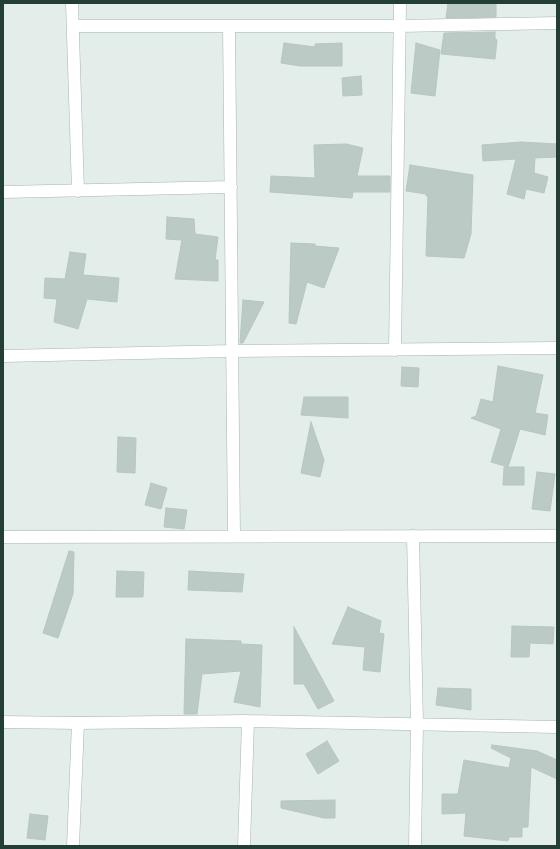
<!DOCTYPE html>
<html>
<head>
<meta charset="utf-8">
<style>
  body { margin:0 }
  #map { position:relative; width:560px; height:849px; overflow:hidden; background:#e3ede9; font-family:Lato,sans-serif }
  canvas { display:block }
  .frame { position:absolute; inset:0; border:4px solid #233e37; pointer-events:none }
</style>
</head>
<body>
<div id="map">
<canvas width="560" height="849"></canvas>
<div class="frame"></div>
</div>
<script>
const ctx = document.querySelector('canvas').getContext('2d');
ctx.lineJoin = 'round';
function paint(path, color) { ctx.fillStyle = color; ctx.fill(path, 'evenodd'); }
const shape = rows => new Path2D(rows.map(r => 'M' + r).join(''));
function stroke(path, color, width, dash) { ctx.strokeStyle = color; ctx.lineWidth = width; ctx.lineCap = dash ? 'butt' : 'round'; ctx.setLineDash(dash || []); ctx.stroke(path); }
const building = shape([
  [448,3,496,3,496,17,446,18,448,3],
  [495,32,495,39,497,40,495,59,441,54,444,33,495,32],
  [284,43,315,47,315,44,342,43,342,66,300,66,281,63,284,43],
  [416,43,440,50,435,96,411,93,416,43],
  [361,76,362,95,343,96,342,78,361,76],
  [521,142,557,144,557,157,535,158,534,173,548,177,544,193,526,189,524,199,507,194,516,159,483,161,482,145,521,142],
  [346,144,363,148,357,176,390,176,390,192,353,192,352,198,270,192,271,176,315,178,314,145,346,144],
  [410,165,473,175,471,234,464,258,426,256,428,196,426,196,426,194,406,191,410,165],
  [167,217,194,219,195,234,218,237,215,260,218,260,218,281,175,279,182,240,166,239,167,217],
  [291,243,315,244,315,246,339,248,324,288,307,282,296,324,289,323,291,243],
  [70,252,86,254,83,275,119,278,117,302,87,299,78,329,54,322,57,299,44,298,45,278,65,279,70,252],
  [243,300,264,302,243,343,240,343,243,300],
  [498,366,543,375,535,413,548,415,545,435,520,429,508,467,524,467,524,485,503,485,504,467,508,467,491,462,501,429,471,418,476,416,481,399,493,402,498,366],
  [402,367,419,368,418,387,401,386,402,367],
  [304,397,348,397,348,418,301,415,304,397],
  [311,422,324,460,320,477,301,473,311,422],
  [118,437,136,438,135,473,117,472,118,437],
  [537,472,555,474,550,511,532,509,537,472],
  [151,483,167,488,161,509,145,505,151,483],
  [166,508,187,510,184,529,164,527,166,508],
  [69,551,74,552,73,594,58,638,43,633,69,551],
  [117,571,144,572,143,597,116,597,117,571],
  [189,571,244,574,242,592,188,590,189,571],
  [348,607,381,621,379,633,384,634,380,672,363,670,365,647,332,644,348,607],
  [512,626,554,627,553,644,530,643,529,657,511,657,512,626],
  [294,627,334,701,318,709,304,684,294,684,294,627],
  [186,639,241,641,241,644,262,645,260,707,234,702,241,671,202,674,197,714,184,714,186,639],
  [438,688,471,689,471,710,436,705,438,688],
  [327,741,339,761,318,774,306,754,327,741],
  [492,745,537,751,557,760,557,779,531,767,528,827,522,827,522,837,509,837,508,841,464,836,466,813,442,814,442,794,458,794,464,760,509,768,511,758,491,748,492,745],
  [335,800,335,818,324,818,281,808,281,801,335,800],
  [30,814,48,816,45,840,27,838,30,814]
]);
paint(building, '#bccac5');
stroke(building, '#b6c6c0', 1);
const minor = shape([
  [72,3,78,191],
  [73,26,400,26,557,23],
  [229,26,234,536],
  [3,192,231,187],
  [395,350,400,3],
  [3,356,232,351,557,348],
  [413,536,417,724,415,846],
  [3,537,557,536],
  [3,722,78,723,248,721,557,727],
  [73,846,78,723],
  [244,846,248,721]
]);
stroke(minor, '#a6b5b0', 13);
stroke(minor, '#fff', 12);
</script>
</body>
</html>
